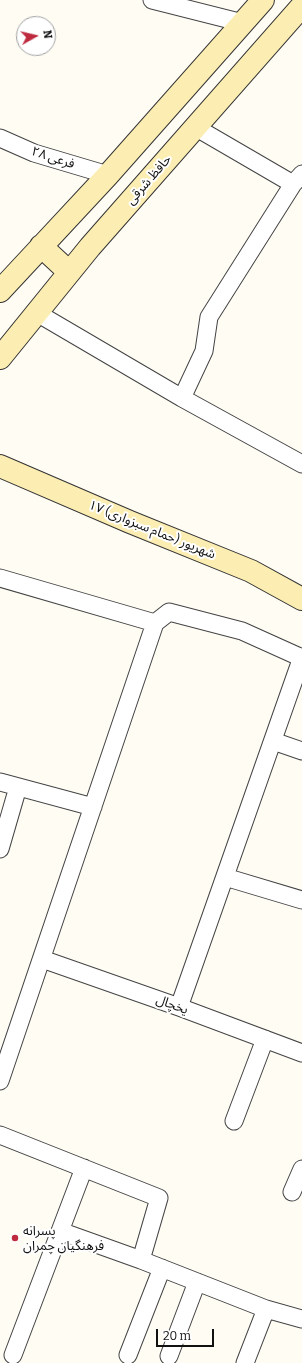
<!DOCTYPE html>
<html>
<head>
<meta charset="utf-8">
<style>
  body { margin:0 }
  #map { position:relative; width:302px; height:1363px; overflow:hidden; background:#fffcf4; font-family:Bitter,serif }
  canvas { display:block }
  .north { position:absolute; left:16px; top:16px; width:40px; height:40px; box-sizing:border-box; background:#fff; border:1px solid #a0a0a0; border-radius:50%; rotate:82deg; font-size:11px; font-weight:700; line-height:16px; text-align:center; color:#111 }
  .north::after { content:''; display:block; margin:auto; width:14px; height:18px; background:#be2b3f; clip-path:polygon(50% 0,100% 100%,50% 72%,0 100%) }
  .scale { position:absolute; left:156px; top:1329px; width:58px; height:18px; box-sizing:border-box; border:2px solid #111; border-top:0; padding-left:5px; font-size:12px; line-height:14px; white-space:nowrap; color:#111; -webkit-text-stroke:3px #fff; paint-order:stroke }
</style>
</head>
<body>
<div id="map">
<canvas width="302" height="1363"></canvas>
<div class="north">N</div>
<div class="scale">20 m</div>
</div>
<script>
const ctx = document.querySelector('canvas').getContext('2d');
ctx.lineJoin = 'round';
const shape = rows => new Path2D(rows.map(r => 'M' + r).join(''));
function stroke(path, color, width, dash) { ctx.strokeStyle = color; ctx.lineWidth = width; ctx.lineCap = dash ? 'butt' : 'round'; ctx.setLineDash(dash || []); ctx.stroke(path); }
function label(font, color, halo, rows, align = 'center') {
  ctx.font = font + ' Bitter,"Noto Sans Arabic",serif'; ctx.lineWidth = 4; ctx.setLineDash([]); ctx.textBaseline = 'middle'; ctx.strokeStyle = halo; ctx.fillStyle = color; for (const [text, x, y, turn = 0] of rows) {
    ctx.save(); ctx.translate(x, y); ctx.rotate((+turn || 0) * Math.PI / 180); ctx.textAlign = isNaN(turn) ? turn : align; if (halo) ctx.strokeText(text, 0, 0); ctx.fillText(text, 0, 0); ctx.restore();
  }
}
const street = shape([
  [152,0,243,23],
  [195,127,293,184],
  [0,138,34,153,108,175],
  [37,313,182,398,302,464],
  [182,398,204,351,209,317,293,184,302,174],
  [0,578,155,623],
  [273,741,302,751],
  [0,782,93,807],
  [0,849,18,787],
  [225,877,302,900],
  [42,959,179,1007,302,1053],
  [179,1007,302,657],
  [0,1081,155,623,169,612,242,631,302,658],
  [234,1121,265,1039],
  [0,1135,159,1198,141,1260,266,1309,302,1319],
  [292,1192,302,1169],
  [60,1231,141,1260],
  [13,1355,84,1168],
  [128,1355,162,1268],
  [169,1356,197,1282],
  [245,1363,266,1309]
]);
const secondary = shape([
  [41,246,69,272],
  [0,291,108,175,263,0],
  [0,358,90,247,302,6],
  [0,466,130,522,251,571,302,599]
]);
stroke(street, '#444', 19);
stroke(secondary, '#333', 24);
stroke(street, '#fff', 17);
stroke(secondary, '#fceeb2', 22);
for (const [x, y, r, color] of [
  [15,1238,4,"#be2b3f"]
]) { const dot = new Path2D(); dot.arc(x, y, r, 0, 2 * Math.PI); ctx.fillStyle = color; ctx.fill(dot); stroke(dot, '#fff', 1.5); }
label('13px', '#111', '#fff', [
  ["فرعی ۲۸",53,158,18],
  ["حافظ شرقی",149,180,-49],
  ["۱۷ شهریور (حمام سبزواری)",152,530,22],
  ["یخچال",172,1005,20]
]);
label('13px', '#111', '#fff', [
  ["پسرانه",23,1231],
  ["فرهنگیان چمران",23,1246]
], 'left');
</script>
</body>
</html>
